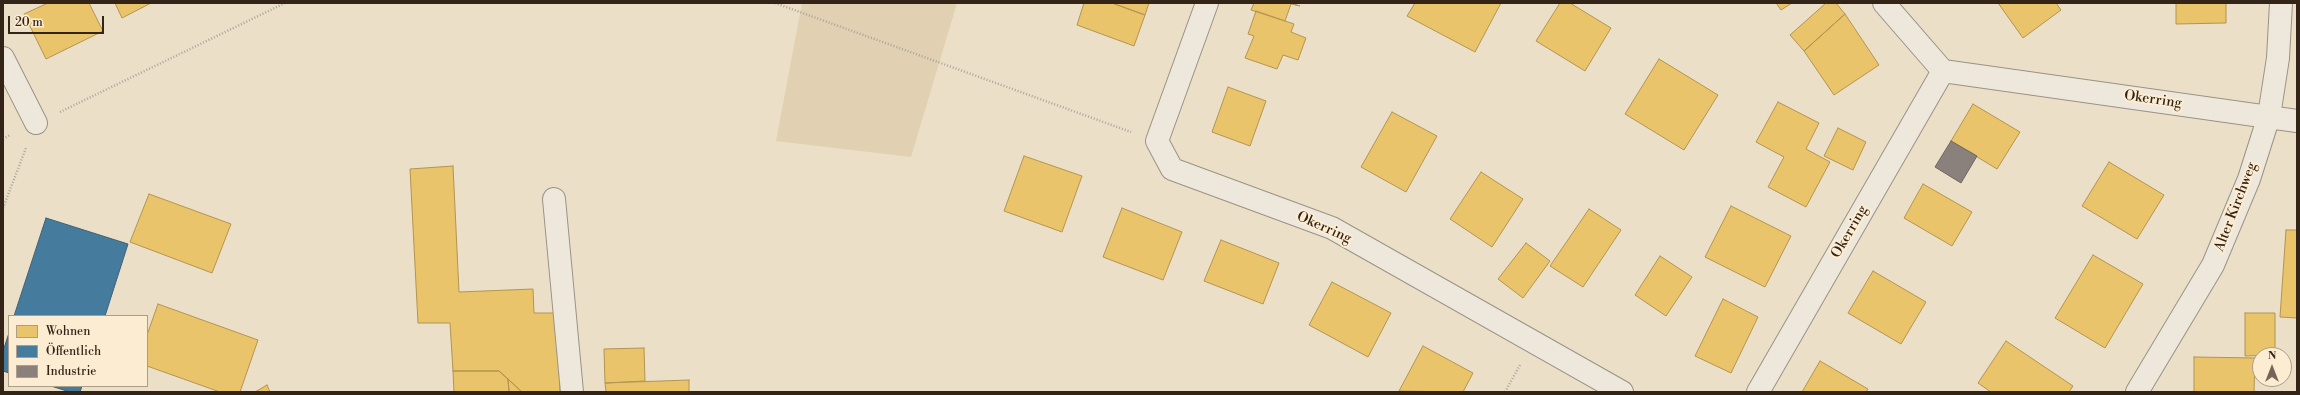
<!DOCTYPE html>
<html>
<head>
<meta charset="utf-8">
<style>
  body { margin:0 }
  #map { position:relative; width:2300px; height:395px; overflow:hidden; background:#ebdfc8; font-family:"Libre Bodoni",serif }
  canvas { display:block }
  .frame { position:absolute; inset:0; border:4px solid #342418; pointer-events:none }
  .legend { position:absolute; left:8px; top:315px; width:140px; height:72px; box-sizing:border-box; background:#fcedd2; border:1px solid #ac9d88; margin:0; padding:5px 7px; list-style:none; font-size:12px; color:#342418 }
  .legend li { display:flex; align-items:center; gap:8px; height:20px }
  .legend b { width:20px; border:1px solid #ac9d88 }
  .north { position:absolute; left:2252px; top:347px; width:40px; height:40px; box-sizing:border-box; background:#fcedd2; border:1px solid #ac9d88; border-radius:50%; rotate:0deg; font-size:11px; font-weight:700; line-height:16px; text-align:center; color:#342418 }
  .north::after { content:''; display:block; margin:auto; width:14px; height:18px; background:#746556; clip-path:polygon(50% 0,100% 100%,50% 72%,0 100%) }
  .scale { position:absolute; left:8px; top:16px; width:96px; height:18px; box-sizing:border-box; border:2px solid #342418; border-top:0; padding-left:5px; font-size:12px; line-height:14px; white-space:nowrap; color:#342418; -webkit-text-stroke:3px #fcedd2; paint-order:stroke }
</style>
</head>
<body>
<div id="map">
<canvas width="2300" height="395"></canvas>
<div class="frame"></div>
<ul class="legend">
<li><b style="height:11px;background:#e9c46a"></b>Wohnen</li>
<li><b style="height:11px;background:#457b9d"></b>Öffentlich</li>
<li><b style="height:11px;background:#8a817c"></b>Industrie</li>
</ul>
<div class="north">N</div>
<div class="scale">20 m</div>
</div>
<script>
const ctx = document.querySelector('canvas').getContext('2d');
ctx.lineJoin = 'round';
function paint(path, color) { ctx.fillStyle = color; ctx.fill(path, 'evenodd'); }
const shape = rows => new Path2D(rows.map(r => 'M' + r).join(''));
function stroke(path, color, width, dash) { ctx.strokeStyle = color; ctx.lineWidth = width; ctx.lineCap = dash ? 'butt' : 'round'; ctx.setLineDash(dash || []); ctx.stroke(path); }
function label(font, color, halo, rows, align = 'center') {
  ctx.font = font + ' "Libre Bodoni",serif'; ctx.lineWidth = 4; ctx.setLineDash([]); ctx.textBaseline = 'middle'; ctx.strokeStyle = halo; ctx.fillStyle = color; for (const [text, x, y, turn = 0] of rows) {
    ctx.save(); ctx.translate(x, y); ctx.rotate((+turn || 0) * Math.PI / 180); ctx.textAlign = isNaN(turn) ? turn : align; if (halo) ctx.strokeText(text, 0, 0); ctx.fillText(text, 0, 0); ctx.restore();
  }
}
paint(shape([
  [802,3,957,3,911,157,776,141]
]), '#e1d0b1');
const homes = shape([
  [48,3,89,3,103,31,46,59,24,14,48,3],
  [115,3,151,3,122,18,115,3],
  [1084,3,1112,3,1145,15,1134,46,1077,25,1084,3],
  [1112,3,1149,3,1145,15,1112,3],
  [1254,3,1291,3,1300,6,1291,4,1285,21,1251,10,1254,3],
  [1415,3,1501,3,1475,52,1407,16,1415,3],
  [1560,3,1570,3,1611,28,1585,71,1536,41,1560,3],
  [1776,3,1792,3,1781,10,1776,3],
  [1826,3,1836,3,1845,14,1804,51,1790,35,1826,3],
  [1998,3,2056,3,2061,10,2023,38,1998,3],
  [2176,3,2226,3,2226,23,2176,24,2176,3],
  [1256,11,1294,24,1291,32,1306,38,1298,60,1283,55,1277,69,1245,58,1254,36,1248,34,1256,11],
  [1845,14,1879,65,1834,95,1804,51,1845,14],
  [1659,59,1718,95,1684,150,1625,114,1659,59],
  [1228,87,1266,101,1250,146,1212,132,1228,87],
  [1778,102,1819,123,1806,149,1830,162,1806,207,1768,187,1784,157,1756,142,1778,102],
  [1973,104,2020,132,1997,169,1951,141,1973,104],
  [1392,112,1437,136,1406,192,1361,167,1392,112],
  [1838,128,1866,142,1853,170,1824,156,1838,128],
  [1024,156,1082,176,1062,232,1004,211,1024,156],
  [2109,162,2164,195,2137,239,2082,206,2109,162],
  [453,166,459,292,533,289,534,313,557,313,560,392,522,392,499,371,453,371,450,323,418,323,410,169,453,166],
  [1481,172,1523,199,1492,247,1450,219,1481,172],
  [1923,184,1972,212,1952,246,1904,218,1923,184],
  [149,194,231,224,212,273,130,242,149,194],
  [1731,206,1791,236,1765,287,1705,257,1731,206],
  [1122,208,1182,232,1163,280,1103,257,1122,208],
  [1589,209,1621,230,1583,287,1550,266,1589,209],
  [2286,230,2297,230,2297,318,2280,317,2286,230],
  [1221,240,1279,263,1263,304,1204,281,1221,240],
  [1526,243,1550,261,1523,298,1498,279,1526,243],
  [2093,255,2143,284,2105,348,2055,318,2093,255],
  [1660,256,1692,277,1666,316,1635,295,1660,256],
  [1873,271,1926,302,1901,344,1848,313,1873,271],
  [1332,282,1391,313,1368,357,1309,325,1332,282],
  [1723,299,1758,317,1731,373,1695,356,1723,299],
  [158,304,258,340,240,392,220,392,147,366,147,335,158,304],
  [2245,313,2275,313,2275,355,2245,356,2245,313],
  [2006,341,2073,386,2069,392,1991,392,1978,383,2006,341],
  [1423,346,1473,373,1463,392,1399,391,1423,346],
  [644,348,645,381,605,383,604,349,644,348],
  [2194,357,2255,358,2254,392,2194,392,2194,357],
  [1820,361,1868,389,1866,392,1802,392,1820,361],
  [453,371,499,371,508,379,509,392,454,392,453,371],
  [508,379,522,392,509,392,508,379],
  [689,380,689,392,606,392,605,383,689,380],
  [267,385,270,392,255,392,267,385]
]);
paint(homes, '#e9c46a');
stroke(homes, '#b39451', 1);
const public = shape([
  [46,218,128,244,105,316,14,316,46,218],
  [9,333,9,373,3,371,3,351,9,333],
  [51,386,82,386,80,392,70,392,51,386]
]);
paint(public, '#457b9d');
stroke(public, '#406175', 1);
const industry = shape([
  [1951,141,1977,156,1961,183,1935,167,1951,141]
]);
paint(industry, '#8a817c');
stroke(industry, '#70655e', 1);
const minor = shape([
  [1207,3,1157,141,1172,169,1332,228,1622,392],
  [1884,3,1943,71,2297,121],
  [3,58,36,123],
  [554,199,572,392],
  [1758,392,1943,71],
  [2137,392,2213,265,2249,179,2269,116,2278,58,2281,3]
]);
stroke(minor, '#9b9284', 24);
stroke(shape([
  [775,3,1131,132],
  [60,112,285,3],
  [3,139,10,135],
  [3,208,26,148],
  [1505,392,1520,365]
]), '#aba59c', 2.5, [1, 2]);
stroke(minor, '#eee8dc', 22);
label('14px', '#342418', '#fcedd2', [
  ["Okerring",2153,100,8],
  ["Alter Kirchweg",2236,207,-69],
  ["Okerring",1324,228,24],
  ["Okerring",1850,232,-60]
]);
</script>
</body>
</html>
